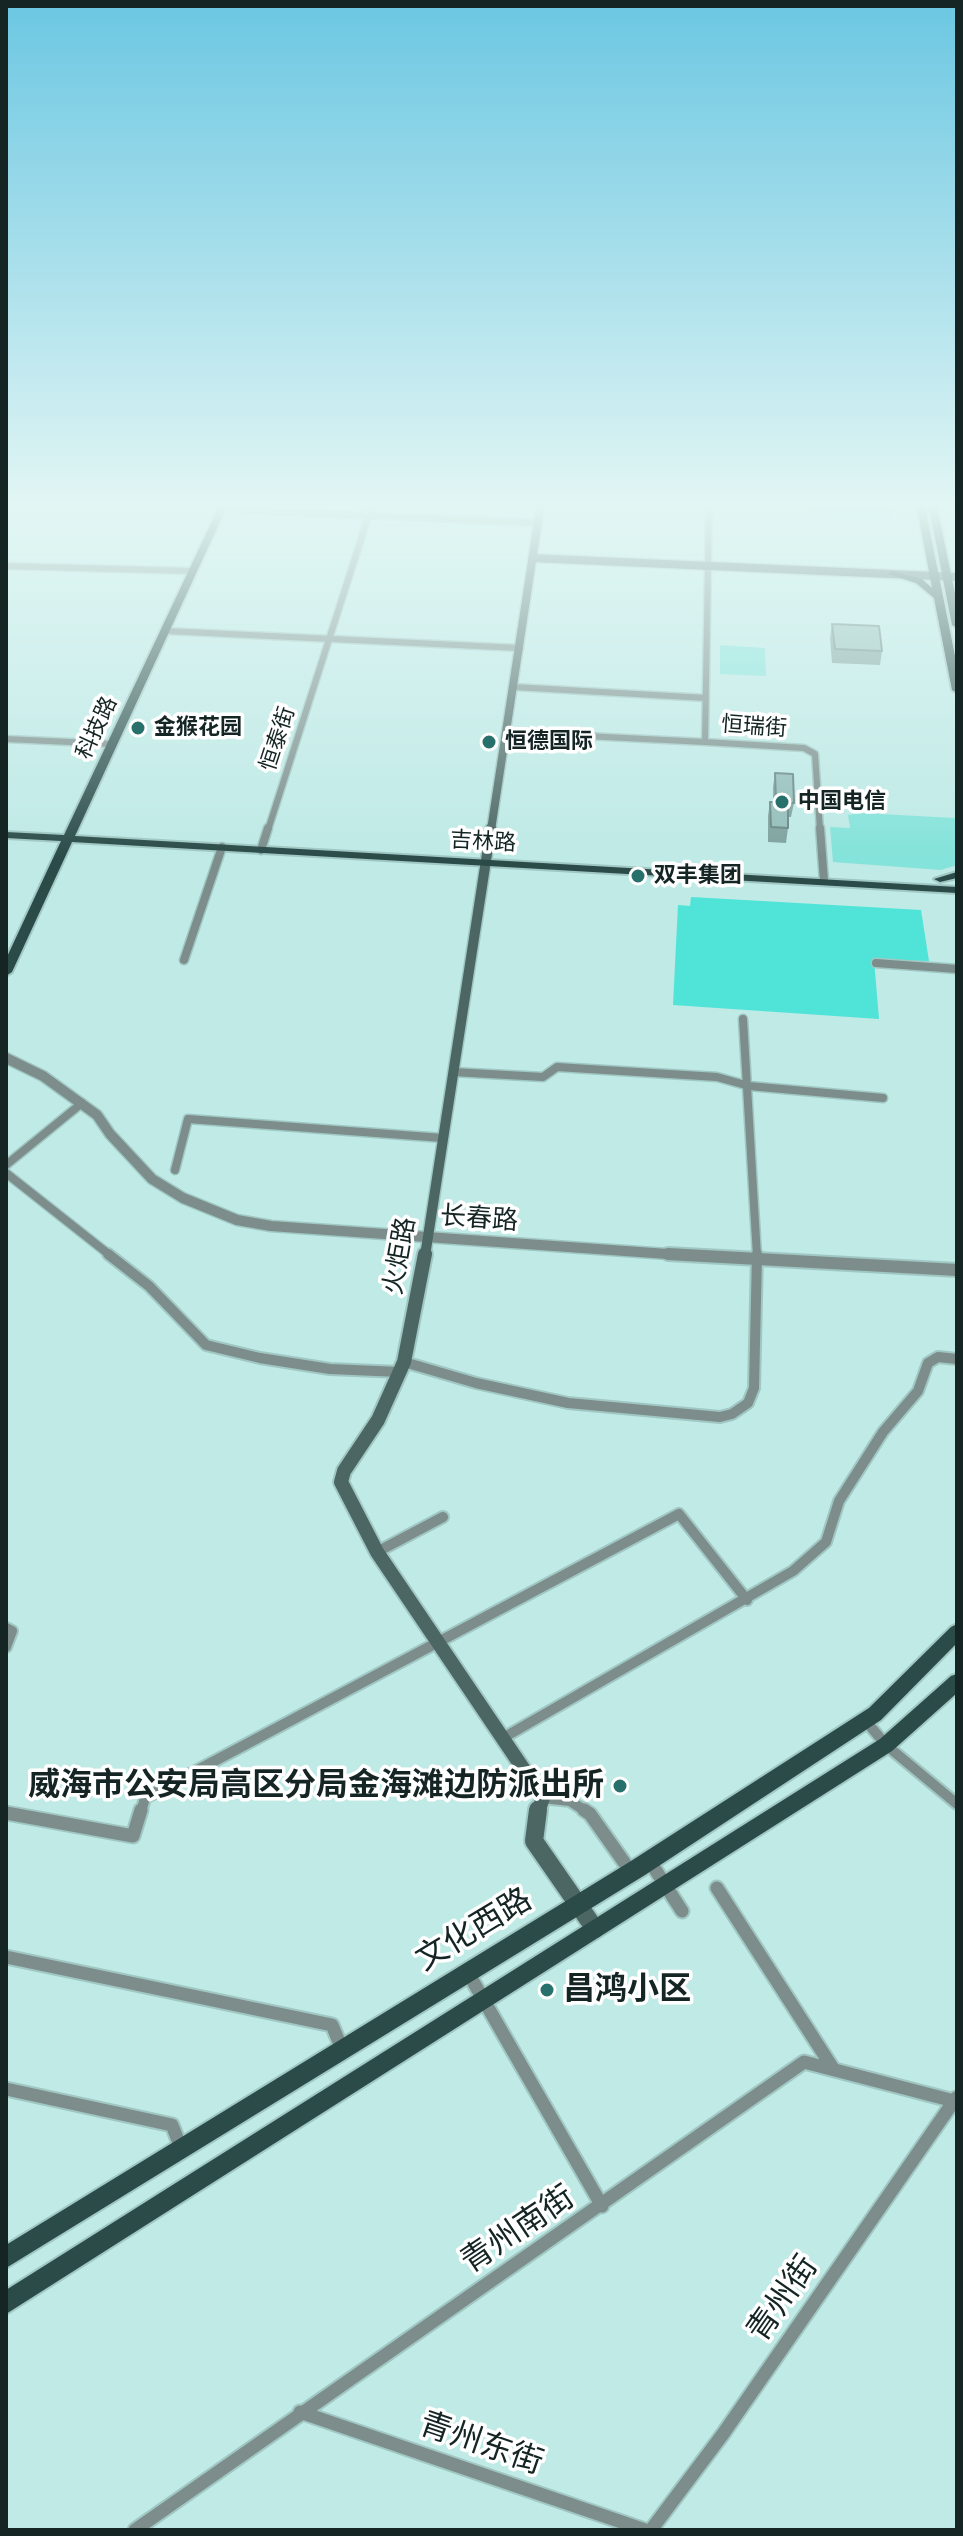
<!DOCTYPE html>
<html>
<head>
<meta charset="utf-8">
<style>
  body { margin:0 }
  #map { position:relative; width:963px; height:2536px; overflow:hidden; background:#bfeae6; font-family:"IBM Plex Serif",serif }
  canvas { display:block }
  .frame { position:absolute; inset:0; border:8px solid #142524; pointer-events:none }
</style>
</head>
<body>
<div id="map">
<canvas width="963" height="2536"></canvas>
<div class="frame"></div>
</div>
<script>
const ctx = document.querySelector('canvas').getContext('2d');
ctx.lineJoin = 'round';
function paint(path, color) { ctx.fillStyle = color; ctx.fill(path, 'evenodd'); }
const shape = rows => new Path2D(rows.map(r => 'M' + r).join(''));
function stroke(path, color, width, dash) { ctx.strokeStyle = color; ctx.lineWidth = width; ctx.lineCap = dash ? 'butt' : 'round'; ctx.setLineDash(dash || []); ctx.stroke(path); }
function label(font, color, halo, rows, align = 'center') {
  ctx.font = font + ' "IBM Plex Serif","Noto Sans SC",serif'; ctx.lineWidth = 7; ctx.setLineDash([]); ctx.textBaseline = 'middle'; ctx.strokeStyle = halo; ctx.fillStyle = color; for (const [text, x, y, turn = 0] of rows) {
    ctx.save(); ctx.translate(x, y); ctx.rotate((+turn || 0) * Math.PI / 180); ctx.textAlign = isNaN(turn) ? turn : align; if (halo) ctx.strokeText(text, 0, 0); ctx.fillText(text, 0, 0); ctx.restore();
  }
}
paint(shape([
  [806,502,889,502,892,522,807,518],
  [720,645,765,648,766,676,720,674],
  [861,813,955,818,957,865,941,870,833,862,830,827,850,828,848,815]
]), '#84e3da');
paint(shape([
  [691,897,921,910,929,961,874,960,879,1019,673,1005,678,905,690,906]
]), '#50e3d8');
const minorFar3 = shape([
  [709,502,705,742,804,748,815,754,820,830],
  [222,509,537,523],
  [6,566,193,571],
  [166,631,520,648],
  [514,687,706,698],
  [507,732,705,742],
  [6,739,112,744],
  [268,830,373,502]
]);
const minorFar2 = shape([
  [820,828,824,881],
  [261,850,268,828],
  [184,960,222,847],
  [876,963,957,969],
  [743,1019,757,1256],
  [453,1072,543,1077,557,1067,717,1077,749,1086,883,1098],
  [6,1165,82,1103],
  [175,1170,188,1119,443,1138],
  [6,1173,111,1256]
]);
const minorFar1 = shape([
  [108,1254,149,1286,206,1345,260,1358,330,1369,400,1372],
  [404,1362,476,1383,568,1403,720,1417,732,1414,748,1403,754,1388,757,1254],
  [377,1552,443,1517],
  [6,1628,12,1631,6,1647],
  [865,1720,886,1745,957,1804],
  [503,1738,793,1571,826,1542,839,1501,883,1432,918,1391,928,1363,938,1357,957,1359],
  [543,1798,570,1801,587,1812],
  [141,1812,145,1798,679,1514,747,1600]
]);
const minor = shape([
  [584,1810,590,1814,631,1872],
  [6,1813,133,1836,141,1810],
  [649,1860,682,1911],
  [717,1888,834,2070],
  [6,1957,332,2025,342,2049],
  [467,1971,602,2206],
  [6,2089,172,2125,181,2148],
  [300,2412,645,2530],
  [135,2530,804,2062,954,2101],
  [651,2530,723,2434,956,2098]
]);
const tertiaryFar1 = shape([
  [6,1058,43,1076,97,1115,110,1134,152,1179,183,1198,237,1220,271,1226,696,1256]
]);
const tertiary = shape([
  [668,1254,957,1270]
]);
const secondaryFar3 = shape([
  [532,558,957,577],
  [491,830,541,502]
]);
const secondaryFar2 = shape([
  [425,1256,491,828]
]);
const secondaryFar1 = shape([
  [425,1254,404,1362,378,1420,344,1471,341,1482,377,1552,543,1798,538,1812]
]);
const secondary = shape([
  [538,1810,534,1841,595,1929]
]);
const primary = shape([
  [221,502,229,502,75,836,957,887,957,893,72,842,12,972,6,976,6,959,61,841,6,838,6,832,64,835,221,502],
  [916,502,924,502,957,666,957,693,952,690,934,598,916,583,888,574,892,571,922,579,932,588,916,502],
  [928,502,936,502,957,603,957,628,952,625,928,502],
  [957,872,957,878,940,882,934,879,957,872],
  [957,1624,957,1643,881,1720,645,1875,6,2268,6,2245,631,1861,869,1708,951,1627,957,1624],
  [957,1674,957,1693,892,1751,6,2314,6,2290,880,1739,951,1676,957,1674]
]);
stroke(minorFar3, '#a0c7c3', 9);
stroke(minorFar2, '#a0c7c3', 11);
stroke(minorFar1, '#a0c7c3', 14);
stroke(minor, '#a0c7c3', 17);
stroke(tertiaryFar1, '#a0c7c3', 13);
stroke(tertiary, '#a0c7c3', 16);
stroke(secondaryFar3, '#a0c7c3', 11);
stroke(secondaryFar2, '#a0c7c3', 13);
stroke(secondaryFar1, '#a0c7c3', 18);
stroke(secondary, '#a0c7c3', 22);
stroke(primary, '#a0c7c3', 4);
stroke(minorFar3, '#7c8d8b', 6);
stroke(minorFar2, '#7c8d8b', 8);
stroke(minorFar1, '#7c8d8b', 10);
stroke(minor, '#7c8d8b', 13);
stroke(tertiaryFar1, '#7c8d8b', 10);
stroke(tertiary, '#7c8d8b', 12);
stroke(secondaryFar3, '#4c6663', 8);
stroke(secondaryFar2, '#4c6663', 10);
stroke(secondaryFar1, '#4c6663', 14);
stroke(secondary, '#4c6663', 18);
paint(primary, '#2a4b48');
paint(shape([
  [832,624,882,651,880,665,832,663,830,638],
  [775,773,794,803,791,817,788,817,788,828,786,843,768,842,768,816,770,802,773,802,773,787]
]), '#7ea29e');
const building = shape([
  [832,624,879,626,882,651,835,649,832,624],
  [775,773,793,774,794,803,788,802,788,828,771,827,770,802,776,802,775,773]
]);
paint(building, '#92bcb8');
stroke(building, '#668481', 2);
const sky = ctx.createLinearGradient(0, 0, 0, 857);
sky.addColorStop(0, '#6bc7e2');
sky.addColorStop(0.59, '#e2f6f4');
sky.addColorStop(1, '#e2f6f400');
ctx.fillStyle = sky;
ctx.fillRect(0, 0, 963, 857);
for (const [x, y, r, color] of [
  [138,728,8,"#27706b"],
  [489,742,8,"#27706b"],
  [782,802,8,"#27706b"],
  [638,876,8,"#27706b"],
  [620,1786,8,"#27706b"],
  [547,1990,8,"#27706b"]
]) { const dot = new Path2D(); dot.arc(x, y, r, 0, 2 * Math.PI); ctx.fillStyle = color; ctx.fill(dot); stroke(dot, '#fff', 3); }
label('22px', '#142524', '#fff', [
  ["恒瑞街",754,727,4],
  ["科技路",97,728,-65],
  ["恒泰街",278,739,-72],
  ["吉林路",483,842,3]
]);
label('bold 22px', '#142524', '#fff', [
  ["金猴花园",154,728],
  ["恒德国际",505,742],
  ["中国电信",798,802],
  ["双丰集团",654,876]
], 'left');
label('26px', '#142524', '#fff', [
  ["长春路",479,1219,4],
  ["火炬路",400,1256,-80]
]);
label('bold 32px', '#142524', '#fff', [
  ["威海市公安局高区分局金海滩边防派出所",604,1786],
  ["昌鸿小区",563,1990,"left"]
], 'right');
label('32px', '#142524', '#fff', [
  ["文化西路",474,1930,-31],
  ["青州南街",518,2230,-34],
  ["青州街",783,2299,-55],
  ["青州东街",481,2444,19]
]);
</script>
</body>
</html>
